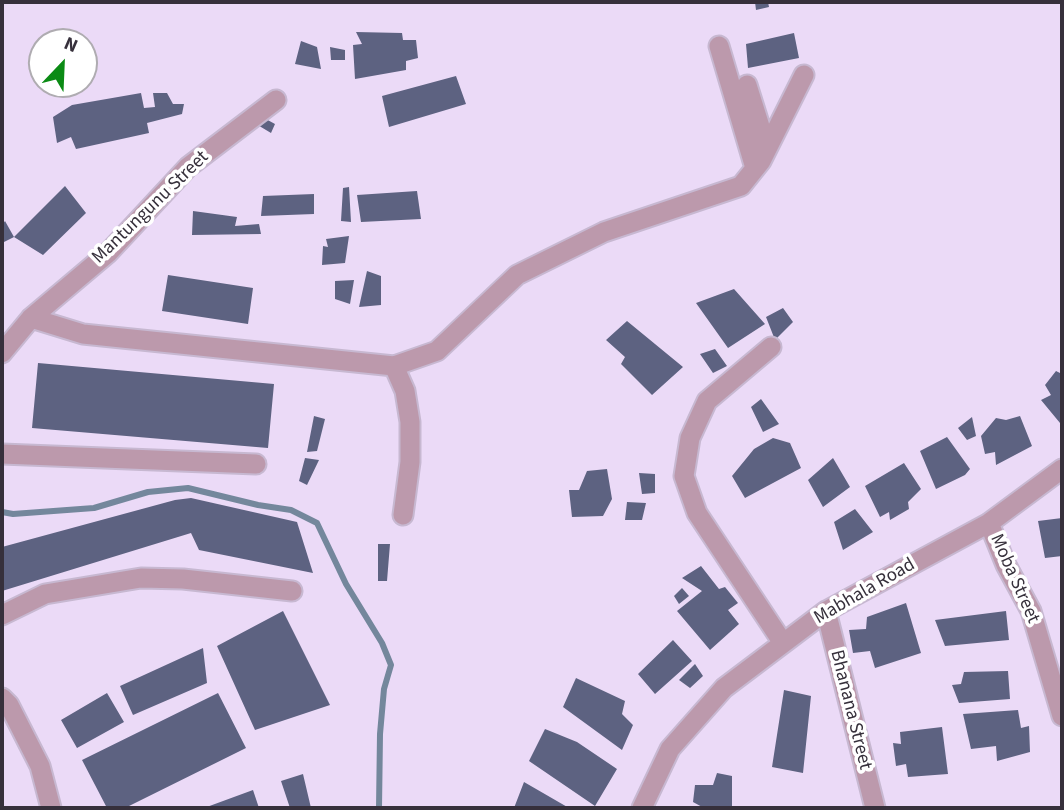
<!DOCTYPE html>
<html>
<head>
<meta charset="utf-8">
<style>
  body { margin:0 }
  #map { position:relative; width:1064px; height:810px; overflow:hidden; background:#ebdaf7; font-family:"Source Sans 3",sans-serif }
  canvas { display:block }
  .frame { position:absolute; inset:0; border:4px solid #36303b; pointer-events:none }
  .north { position:absolute; left:28px; top:28px; width:70px; height:70px; box-sizing:border-box; background:#fff; border:2px solid #afacb1; border-radius:50%; rotate:23deg; font-size:19px; font-weight:700; line-height:28px; text-align:center; color:#36303b }
  .north::after { content:''; display:block; margin:auto; width:24px; height:32px; background:#0b8b15; clip-path:polygon(50% 0,100% 100%,50% 72%,0 100%) }
</style>
</head>
<body>
<div id="map">
<canvas width="1064" height="810"></canvas>
<div class="frame"></div>
<div class="north">N</div>
</div>
<script>
const ctx = document.querySelector('canvas').getContext('2d');
ctx.lineJoin = 'round';
const shape = rows => new Path2D(rows.map(r => 'M' + r).join(''));
function stroke(path, color, width, dash) { ctx.strokeStyle = color; ctx.lineWidth = width; ctx.lineCap = dash ? 'butt' : 'round'; ctx.setLineDash(dash || []); ctx.stroke(path); }
function paint(path, color) { ctx.fillStyle = color; ctx.fill(path, 'evenodd'); }
function label(font, color, halo, rows, align = 'center') {
  ctx.font = font + ' "Source Sans 3",sans-serif'; ctx.lineWidth = 7; ctx.setLineDash([]); ctx.textBaseline = 'middle'; ctx.strokeStyle = halo; ctx.fillStyle = color; for (const [text, x, y, turn = 0] of rows) {
    ctx.save(); ctx.translate(x, y); ctx.rotate((+turn || 0) * Math.PI / 180); ctx.textAlign = isNaN(turn) ? turn : align; if (halo) ctx.strokeText(text, 0, 0); ctx.fillText(text, 0, 0); ctx.restore();
  }
}
stroke(shape([
  [2,512,13,514,94,508,148,492,188,488,258,505,291,510,317,523,346,584,382,643,391,665,384,689,380,734,379,808]
]), '#74879c', 6);
paint(shape([
  [755,2,768,2,769,7,756,10],
  [356,32,402,33,403,40,416,40,418,58,406,61,406,70,355,79,353,45,362,44],
  [794,33,799,58,748,68,746,44],
  [301,41,317,47,321,69,295,64],
  [330,47,345,50,345,60,331,60],
  [456,76,466,104,389,127,382,96],
  [141,93,144,108,155,107,153,93,167,93,173,104,184,104,182,114,147,123,149,133,76,149,71,137,57,143,53,117,72,105],
  [264,118,275,124,271,133,256,124],
  [65,186,86,213,43,255,14,237],
  [349,187,351,222,341,221,343,188],
  [417,191,421,219,361,222,357,195],
  [314,194,314,214,261,216,263,196],
  [193,211,237,217,235,226,259,224,261,234,192,235],
  [5,221,14,237,2,243,2,225],
  [349,236,345,263,322,265,323,246,328,247,326,239],
  [367,271,381,276,381,305,359,307],
  [168,275,253,288,248,324,162,311],
  [354,280,350,304,335,299,335,281],
  [734,289,765,324,728,348,696,303],
  [783,308,793,322,775,340,766,317],
  [627,321,683,367,652,395,621,364,625,357,606,340],
  [715,349,727,366,713,373,700,354],
  [38,363,274,384,268,448,32,428],
  [1056,371,1062,374,1062,421,1060,423,1041,400,1051,395,1045,385],
  [761,399,779,424,763,432,751,407],
  [314,416,325,419,317,451,307,452],
  [1020,416,1032,446,996,465,995,452,985,454,981,436,996,418,1006,420],
  [972,417,976,436,967,440,958,428],
  [947,437,970,469,965,475,936,489,920,451],
  [773,438,790,443,801,468,745,498,732,476,754,449],
  [305,458,319,460,307,485,299,481],
  [833,458,850,487,823,507,808,480],
  [904,463,921,489,908,502,909,509,890,520,889,512,880,517,865,486],
  [607,469,612,499,603,516,572,517,569,490,579,490,587,471],
  [639,473,655,474,655,493,642,494],
  [191,498,297,522,313,573,199,550,191,533,2,591,2,547,175,500],
  [627,502,646,503,642,520,625,520],
  [855,509,873,532,843,550,834,522],
  [1062,518,1062,556,1045,558,1038,521],
  [378,544,390,544,387,581,378,581],
  [701,566,719,589,725,587,738,603,728,610,739,624,710,650,677,611,702,591,682,578],
  [682,588,689,596,679,604,674,596],
  [906,603,921,653,875,668,870,651,853,653,849,630,866,629,867,617],
  [283,611,330,705,255,730,217,646],
  [1006,611,1009,640,945,646,935,620],
  [673,640,692,661,655,694,638,674],
  [203,648,207,683,133,715,120,686],
  [695,664,703,676,690,688,679,680],
  [1008,671,1010,699,959,703,952,685,961,684,964,672],
  [576,678,625,701,622,714,633,725,622,750,563,707],
  [784,690,811,696,803,773,772,767],
  [107,693,124,722,77,748,61,720],
  [218,693,246,748,125,808,107,808,82,760],
  [1018,710,1021,728,1029,726,1030,752,997,761,996,746,971,749,963,714],
  [942,727,948,774,908,777,906,764,896,766,893,743,901,744,900,732],
  [545,729,577,742,617,769,595,806,529,761],
  [717,773,732,776,732,808,704,808,693,802,695,785,713,785],
  [303,774,311,808,290,808,281,781],
  [524,782,569,808,514,808],
  [253,790,259,808,204,808]
]), '#5d6281');
const minor = shape([
  [719,46,755,168],
  [747,85,767,149],
  [31,318,83,334,394,366,437,351,517,275,604,232,741,186,761,161,804,75],
  [771,347,707,401,690,438,684,476,697,513,783,643],
  [2,353,31,318,108,253,188,167,276,100],
  [394,366,405,391,410,422,410,462,403,515],
  [2,454,256,464],
  [989,523,1006,565,1031,611,1062,716],
  [826,611,875,808],
  [2,615,45,594,141,578,183,579,292,591],
  [2,698,9,705,40,766,51,808],
  [642,808,670,749,724,688,826,611,989,523,1062,469]
]);
stroke(minor, '#c7b8d1', 23);
stroke(minor, '#bc99ac', 19);
label('19px', '#36303b', '#fff', [
  ["Mantungunu Street",151,208,-44],
  ["Moba Street",1014,579,66],
  ["Mabhala Road",865,592,-30],
  ["Bhanana Street",850,710,76]
]);
</script>
</body>
</html>
